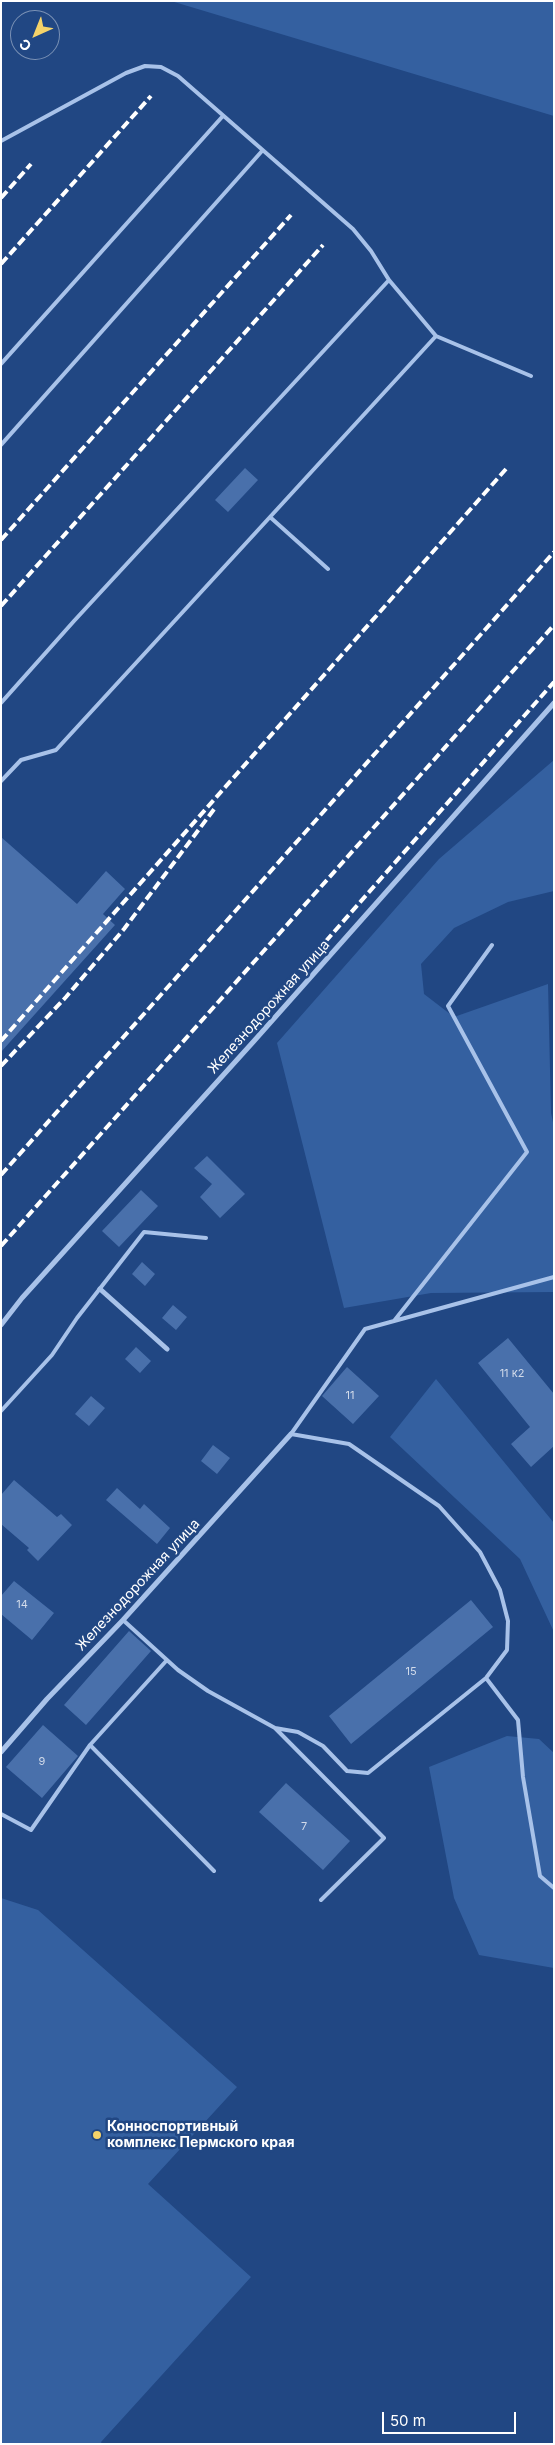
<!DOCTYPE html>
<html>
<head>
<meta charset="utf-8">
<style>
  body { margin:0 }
  #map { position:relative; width:555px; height:2445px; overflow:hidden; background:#214783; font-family:Inter,sans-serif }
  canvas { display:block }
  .frame { position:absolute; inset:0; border:2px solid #fff; pointer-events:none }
  .north { position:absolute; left:10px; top:10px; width:50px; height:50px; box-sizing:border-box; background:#214783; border:1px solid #7a91b5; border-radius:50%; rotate:224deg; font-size:14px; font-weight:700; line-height:20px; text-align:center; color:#fff }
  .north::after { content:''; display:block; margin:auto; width:18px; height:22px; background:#f5d369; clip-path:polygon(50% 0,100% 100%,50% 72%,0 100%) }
  .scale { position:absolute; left:382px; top:2412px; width:134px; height:22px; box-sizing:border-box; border:2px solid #fff; border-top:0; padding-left:6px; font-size:15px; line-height:18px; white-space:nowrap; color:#fff; -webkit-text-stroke:4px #214783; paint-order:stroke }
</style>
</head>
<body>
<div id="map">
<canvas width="555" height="2445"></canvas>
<div class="frame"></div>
<div class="north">С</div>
<div class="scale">50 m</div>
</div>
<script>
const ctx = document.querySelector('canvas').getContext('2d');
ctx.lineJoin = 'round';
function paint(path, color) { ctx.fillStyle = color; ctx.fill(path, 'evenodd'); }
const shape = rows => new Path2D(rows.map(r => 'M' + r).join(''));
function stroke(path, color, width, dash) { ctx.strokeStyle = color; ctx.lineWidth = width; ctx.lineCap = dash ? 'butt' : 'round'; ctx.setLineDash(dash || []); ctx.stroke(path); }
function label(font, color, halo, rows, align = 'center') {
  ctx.font = font + ' Inter,sans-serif'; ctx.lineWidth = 5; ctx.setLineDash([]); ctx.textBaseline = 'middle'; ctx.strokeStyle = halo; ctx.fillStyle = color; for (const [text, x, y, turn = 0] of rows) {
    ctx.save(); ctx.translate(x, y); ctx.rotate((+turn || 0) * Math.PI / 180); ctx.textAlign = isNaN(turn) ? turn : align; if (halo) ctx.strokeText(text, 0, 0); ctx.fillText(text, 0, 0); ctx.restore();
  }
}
paint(shape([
  [171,1,554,1,554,116],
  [554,760,554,891,508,902,454,928,421,964,424,994,454,1017,548,984,551,1113,554,1127,554,1292,431,1293,344,1308,277,1043,439,859],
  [436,1379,554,1523,554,1632,520,1559,390,1437],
  [507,1736,539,1739,554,1753,554,1968,479,1955,454,1898,429,1767],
  [1,1898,38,1910,237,2087,148,2184,251,2277,101,2442,102,2444,1,2444]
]), '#3460a0');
paint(shape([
  [245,468,258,480,228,512,215,500],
  [1,837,77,904,106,871,125,889,103,914,115,925,1,1052],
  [207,1156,245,1194,220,1218,200,1197,212,1184,194,1168],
  [141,1190,158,1206,119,1247,102,1231],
  [142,1262,155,1274,145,1286,132,1274],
  [173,1305,187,1317,176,1330,162,1318],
  [508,1338,554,1394,554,1446,531,1467,511,1444,530,1427,478,1363],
  [136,1347,151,1361,140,1373,125,1359],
  [347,1367,379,1396,353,1424,322,1396],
  [91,1396,105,1408,89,1426,75,1414],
  [213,1445,230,1458,217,1474,201,1461],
  [14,1480,57,1517,61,1514,72,1525,38,1561,27,1550,29,1548,1,1524,1,1495],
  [117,1488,140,1509,144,1504,170,1528,157,1544,106,1500],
  [14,1581,54,1613,32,1640,1,1614,1,1596],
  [471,1600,493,1627,351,1744,329,1716],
  [129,1631,151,1651,86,1725,64,1705],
  [43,1725,78,1756,42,1798,6,1767],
  [286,1783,350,1841,323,1870,259,1812]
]), '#4970ab');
stroke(shape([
  [1,141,126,73,145,66,161,67,178,76,353,229,371,251,389,280],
  [1,364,222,117],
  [1,445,262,151],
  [270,517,436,336],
  [1,703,74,621,389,280,436,336,531,376],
  [1,781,21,760,56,750,270,517,328,569],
  [394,1321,527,1152,448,1006,492,945],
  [1,1411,52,1355,77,1318,144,1232,206,1238],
  [123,1620,178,1670,208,1691,275,1728,298,1732,323,1746,347,1771,368,1773,486,1678,507,1650,508,1621,500,1590,480,1552,439,1506,349,1444,291,1434,365,1329,554,1277],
  [486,1678,518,1720,523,1777,540,1876,554,1888],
  [275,1728,384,1838,321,1900],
  [90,1745,214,1871],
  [1,1814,31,1830,90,1745,167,1660]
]), '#a8c2e9', 4);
stroke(shape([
  [100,1289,167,1349],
  [1,1325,22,1298,254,1041,554,703],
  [1,1752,47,1699,123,1620,291,1434]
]), '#a8c2e9', 5);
stroke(shape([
  [1,198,31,164],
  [1,264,151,96],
  [1,540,291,215],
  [1,606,323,245],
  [274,1000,554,682],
  [1,1041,506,469],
  [1,1066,66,997,124,929,215,808],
  [1,1175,554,552],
  [1,1246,554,625]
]), '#fff', 4, [9, 4]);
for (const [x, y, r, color] of [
  [97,2135,5,"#f5d369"]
]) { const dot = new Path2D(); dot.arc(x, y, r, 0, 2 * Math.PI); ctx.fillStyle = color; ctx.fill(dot); stroke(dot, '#214783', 2); }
label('11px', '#d2dbea', null, [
  ["11 к2",512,1374],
  ["11",350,1396],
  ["14",22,1605],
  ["15",411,1672],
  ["9",42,1762],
  ["7",304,1827]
]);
label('14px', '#fff', '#214783', [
  ["Железнодорожная улица",269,1007,-48],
  ["Железнодорожная улица",138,1585,-47]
]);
label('bold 14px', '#fff', '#214783', [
  ["Конноспортивный",107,2127],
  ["комплекс Пермского края",107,2143]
], 'left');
</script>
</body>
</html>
